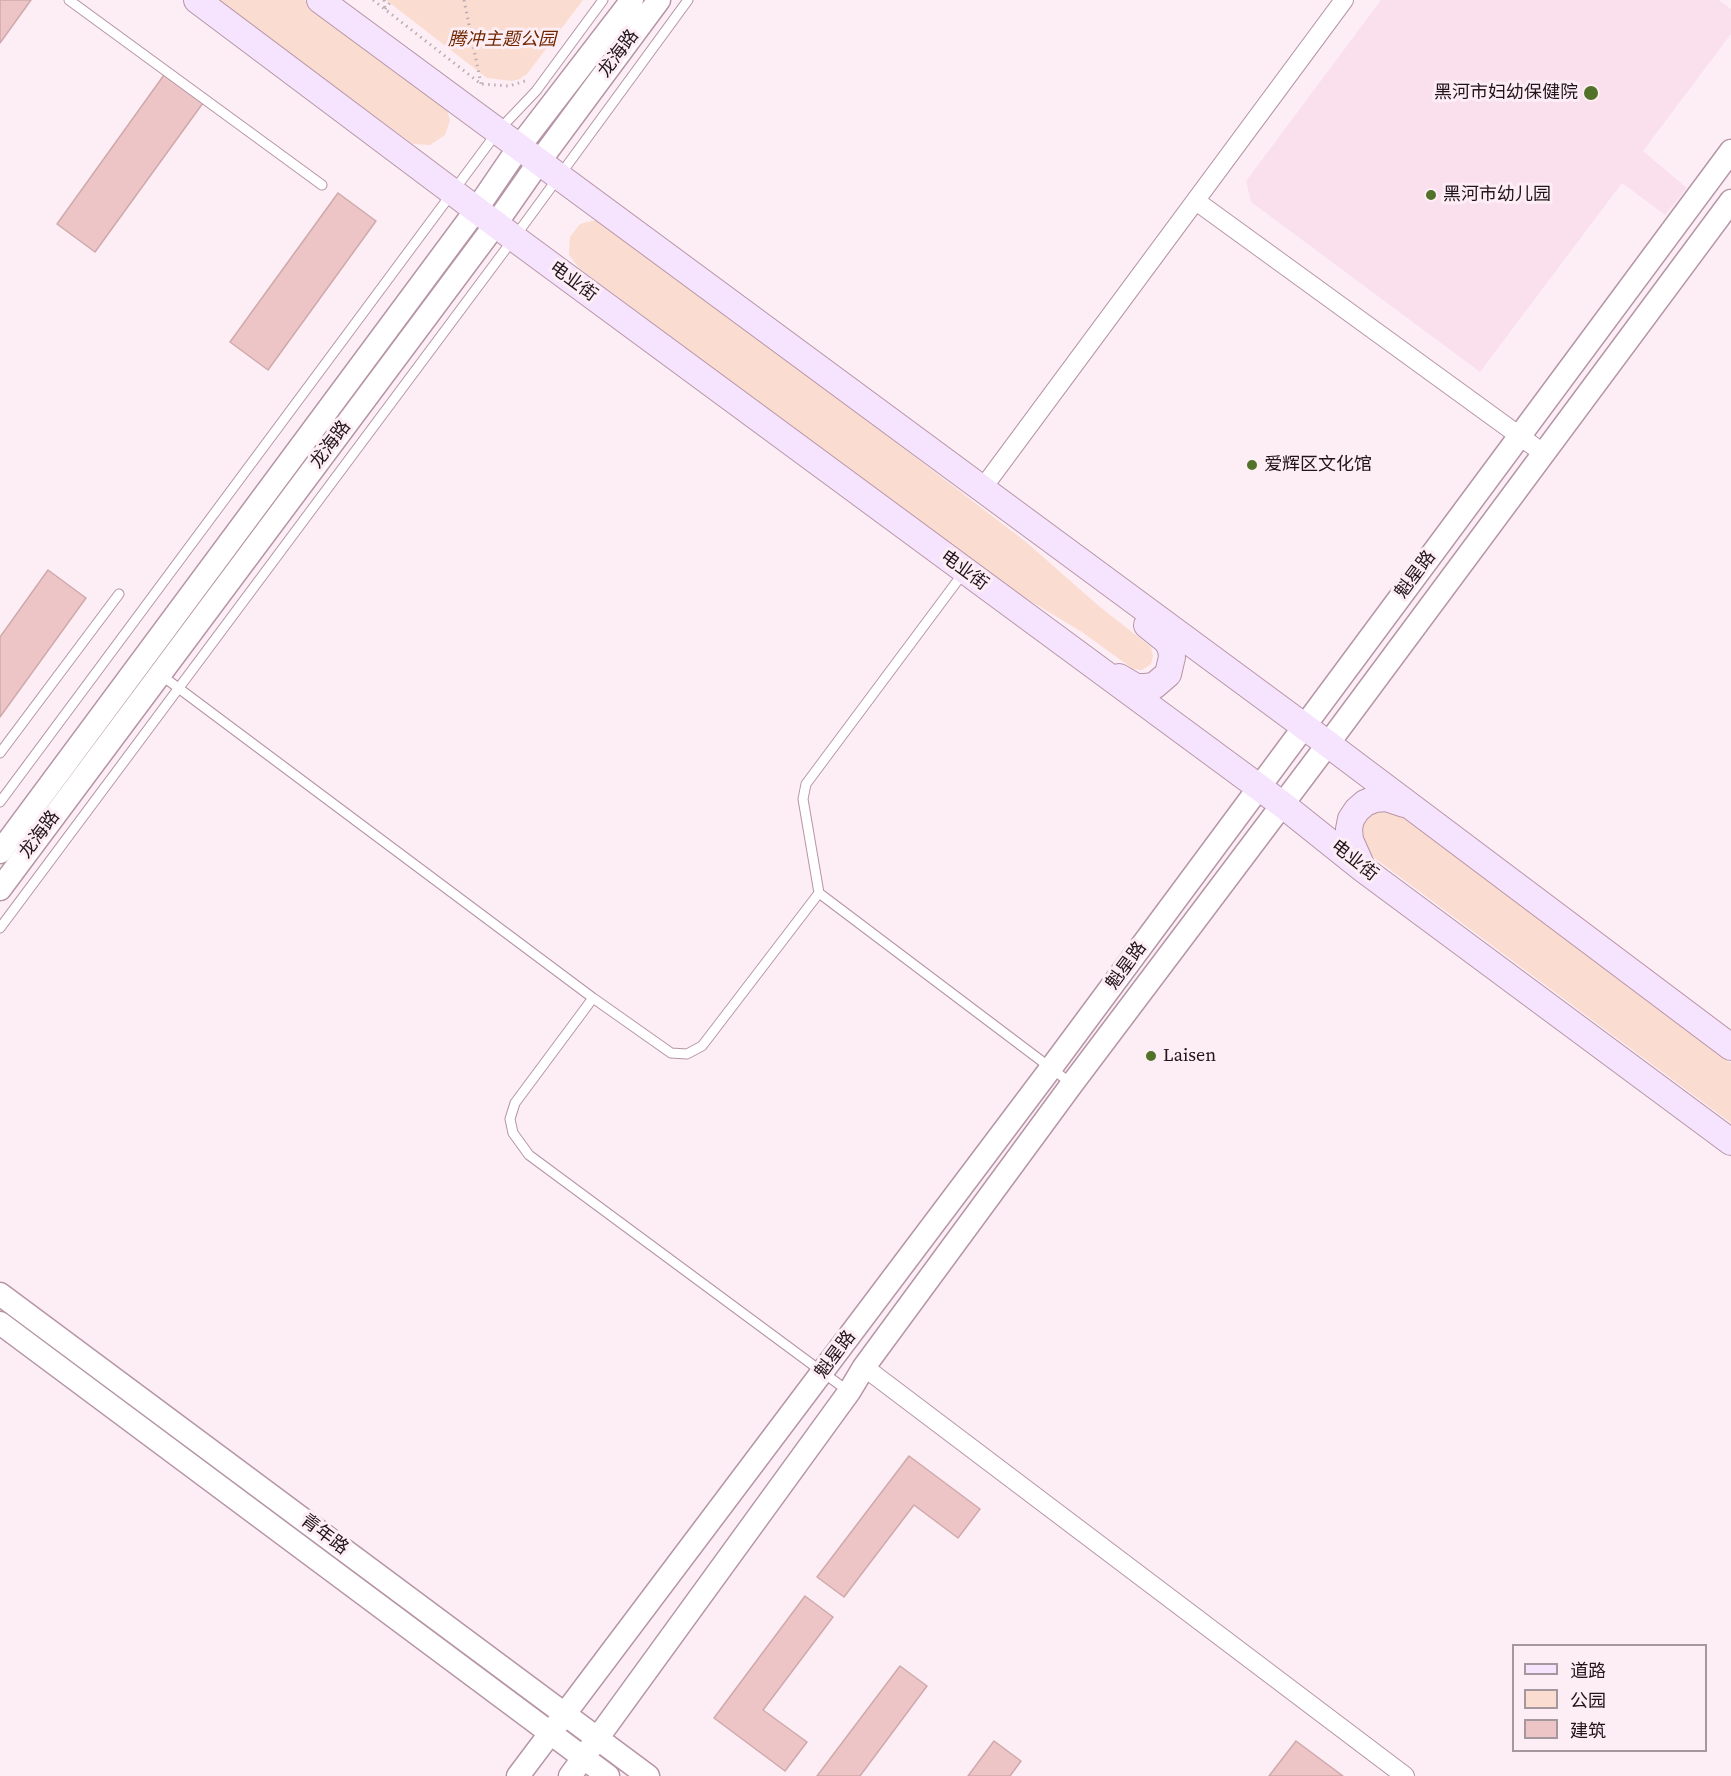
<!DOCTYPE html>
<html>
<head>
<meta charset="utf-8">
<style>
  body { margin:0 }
  #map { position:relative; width:1731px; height:1776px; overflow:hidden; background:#fdeef5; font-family:"Source Serif 4","Noto Sans SC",serif }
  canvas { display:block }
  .legend { position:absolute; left:1512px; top:1644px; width:195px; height:108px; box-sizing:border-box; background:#fdeef5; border:2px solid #a5979e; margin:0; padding:8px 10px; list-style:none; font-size:18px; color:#21141b }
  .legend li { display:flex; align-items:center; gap:12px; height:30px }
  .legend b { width:30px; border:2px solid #a5979e }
</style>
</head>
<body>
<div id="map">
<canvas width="1731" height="1776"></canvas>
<ul class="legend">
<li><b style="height:8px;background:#f6e3fd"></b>道路</li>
<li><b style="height:16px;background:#fadcd0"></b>公园</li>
<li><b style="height:16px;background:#edc5c6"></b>建筑</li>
</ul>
</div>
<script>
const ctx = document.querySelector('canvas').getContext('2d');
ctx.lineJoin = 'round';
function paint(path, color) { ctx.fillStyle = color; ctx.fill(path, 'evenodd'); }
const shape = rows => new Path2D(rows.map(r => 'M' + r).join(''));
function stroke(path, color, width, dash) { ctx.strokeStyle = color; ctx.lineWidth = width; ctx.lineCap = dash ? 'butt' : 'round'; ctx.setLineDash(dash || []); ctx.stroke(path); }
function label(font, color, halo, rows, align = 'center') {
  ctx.font = font + ' "Source Serif 4","Noto Sans SC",serif'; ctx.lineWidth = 6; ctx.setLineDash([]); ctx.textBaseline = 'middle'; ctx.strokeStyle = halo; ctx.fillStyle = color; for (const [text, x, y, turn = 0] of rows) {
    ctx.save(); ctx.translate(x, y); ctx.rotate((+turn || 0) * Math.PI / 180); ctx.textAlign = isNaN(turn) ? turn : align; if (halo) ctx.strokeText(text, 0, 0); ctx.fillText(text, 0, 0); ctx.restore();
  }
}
paint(shape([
  [1381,0,1719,0,1731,9,1731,34,1643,151,1687,188,1665,215,1622,183,1480,372,1251,202,1246,181]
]), '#fae0ed');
paint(shape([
  [217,0,304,0,439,98,445,104,450,120,445,135,430,145,413,144],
  [386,0,583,0,527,74,520,79,512,81,487,78],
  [596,220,612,225,1026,542,1100,607,1151,647,1153,656,1151,664,1142,670,1133,669,1082,632,994,579,579,268,569,255,570,237,580,224],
  [1375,808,1399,813,1731,1063,1731,1123,1365,851,1359,824]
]), '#fadcd0');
const building = shape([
  [0,0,31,0,0,43,0,0],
  [164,75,203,103,95,252,57,224,164,75],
  [338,193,376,221,268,370,230,342,338,193],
  [48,570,86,598,0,717,0,637,48,570],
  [909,1456,980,1509,958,1538,914,1505,844,1597,817,1577,909,1456],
  [805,1596,833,1617,763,1710,807,1742,785,1771,714,1718,805,1596],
  [900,1666,927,1686,860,1776,817,1776,900,1666],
  [994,1741,1021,1761,1010,1776,968,1776,994,1741],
  [1296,1741,1343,1776,1269,1776,1296,1741]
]);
paint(building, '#edc5c6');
stroke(building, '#cfa9ab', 1.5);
const service = shape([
  [69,0,322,185],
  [161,675,593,998,671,1053,687,1054,702,1046,819,893,1072,1084],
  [0,753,119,594],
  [0,802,498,131,536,91,603,0],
  [819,893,803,799,806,784,964,572],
  [0,928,514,238,688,0],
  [593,998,515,1103,510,1119,513,1133,529,1155,848,1391]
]);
const minor = shape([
  [1196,201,1543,453],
  [982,489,1344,0],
  [864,1367,1405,1776]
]);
const tertiary = shape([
  [0,852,476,210,519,147,632,0],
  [0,889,495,225,539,162,659,0],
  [0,1294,648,1776],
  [0,1323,608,1776],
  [518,1776,1051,1068,1731,151],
  [570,1776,849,1392,864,1367,1072,1084,1328,744,1731,201]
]);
const secondary = shape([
  [197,0,514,238,1283,805,1363,869,1731,1142],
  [320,0,1328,744,1731,1047],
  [1119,677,1136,687,1145,687,1154,686,1168,674,1172,657,1171,649,1167,641,1147,625],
  [1362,867,1350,840,1349,829,1351,819,1357,810,1365,803,1375,799,1386,798,1404,804]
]);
stroke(service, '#b695a6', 11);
stroke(minor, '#b695a6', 20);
stroke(tertiary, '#b695a6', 25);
stroke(secondary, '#b695a6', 28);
stroke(shape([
  [373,0,481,84,509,86,525,81],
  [384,0,385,9],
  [464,0,481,84],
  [385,9,392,0]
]), '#bbacb3', 3, [1.5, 4.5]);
stroke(service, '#fff', 9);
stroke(minor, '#fff', 18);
stroke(tertiary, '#fff', 22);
stroke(secondary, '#f6e3fd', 26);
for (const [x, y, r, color] of [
  [1591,93,8,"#517228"],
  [1431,195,6,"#517228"],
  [1252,465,6,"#517228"],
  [1151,1056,6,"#517228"]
]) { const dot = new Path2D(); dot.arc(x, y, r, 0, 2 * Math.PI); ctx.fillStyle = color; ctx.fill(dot); stroke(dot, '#fdeef5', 2); }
label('italic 18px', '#702700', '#fdeef5', [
  ["腾冲主题公园",502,40]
]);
label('18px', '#21141b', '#fdeef5', [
  ["龙海路",619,54,-53],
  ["电业街",573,282,36],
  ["龙海路",331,445,-53],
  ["电业街",964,571,36],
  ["魁星路",1416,575,-53],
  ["龙海路",40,835,-53],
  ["电业街",1354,861,38],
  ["魁星路",1127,966,-54],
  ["魁星路",836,1355,-53],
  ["青年路",324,1535,37]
]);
label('18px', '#21141b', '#fdeef5', [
  ["黑河市妇幼保健院",1578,93,"right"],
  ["黑河市幼儿园",1443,195],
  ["爱辉区文化馆",1264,465],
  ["Laisen",1163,1056]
], 'left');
</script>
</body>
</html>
